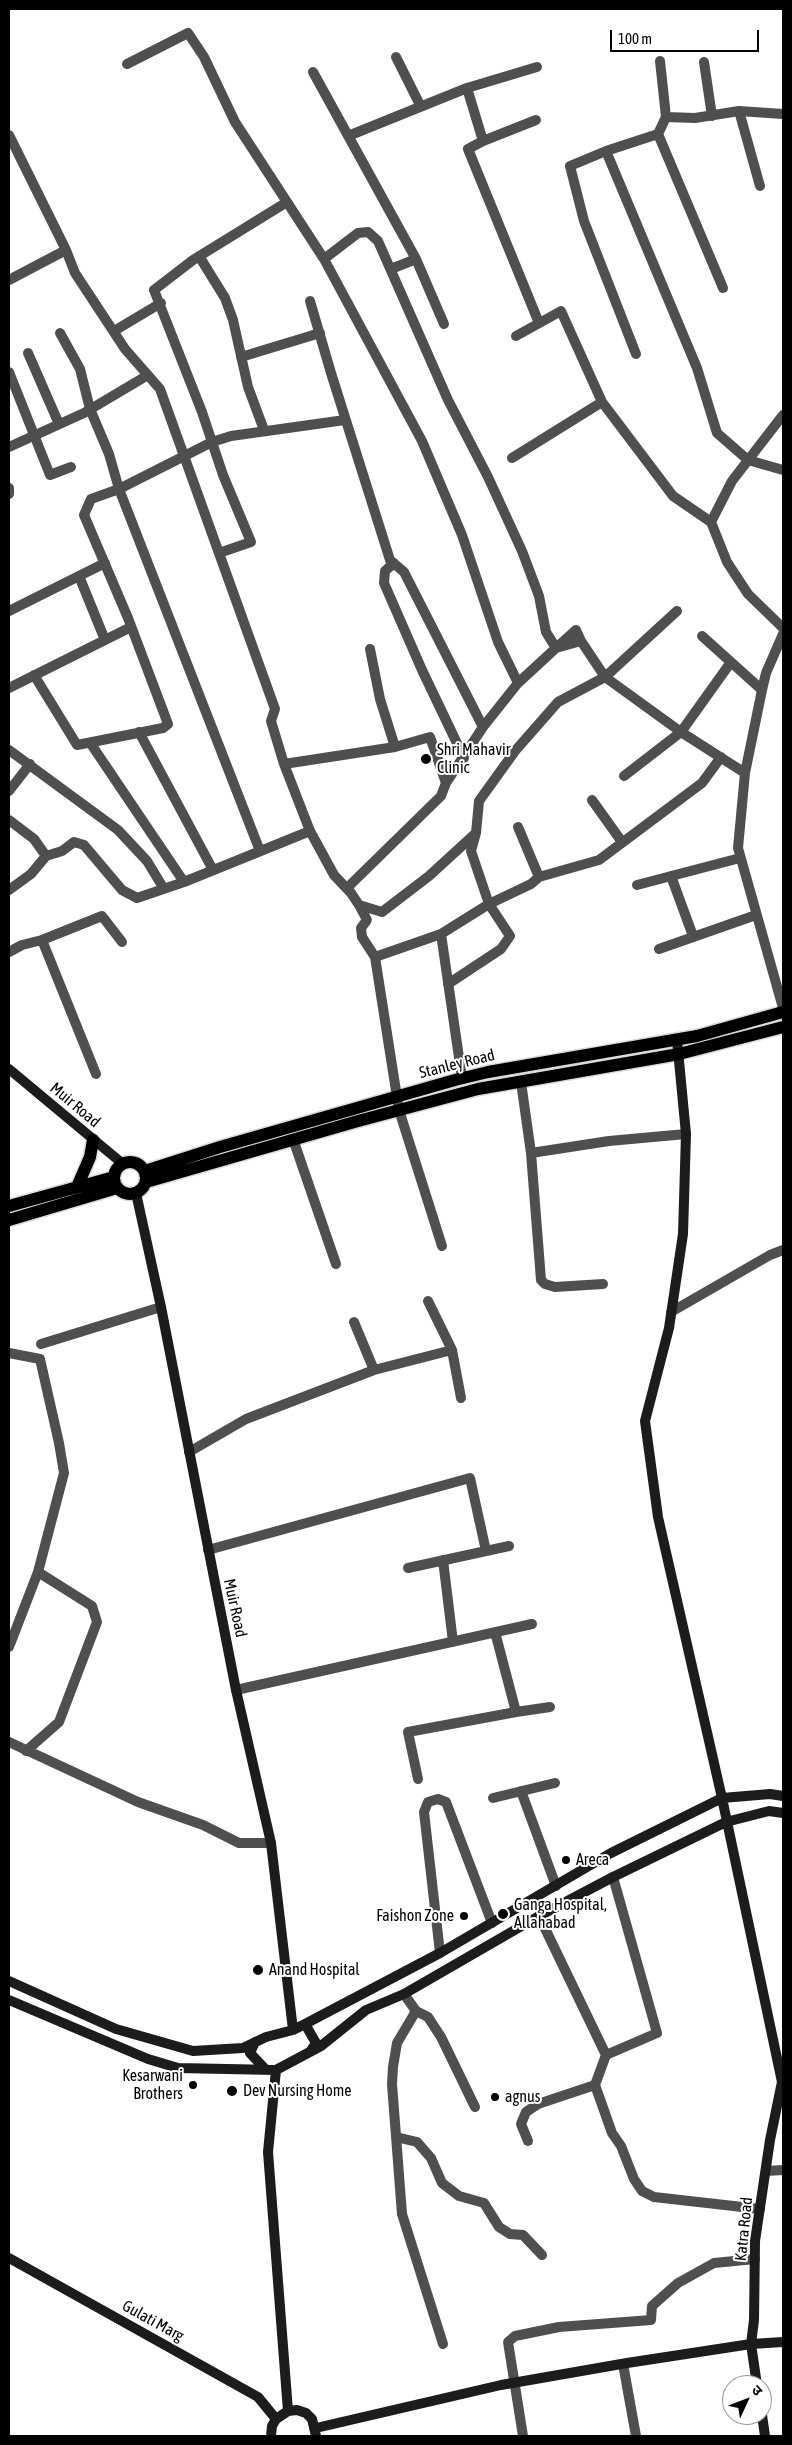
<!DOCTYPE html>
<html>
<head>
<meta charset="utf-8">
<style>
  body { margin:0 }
  #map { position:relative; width:792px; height:2445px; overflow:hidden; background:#fff; font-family:"Asap Condensed","Noto Sans Devanagari",sans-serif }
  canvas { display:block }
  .frame { position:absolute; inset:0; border:10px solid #000; pointer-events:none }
  .north { position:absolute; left:722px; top:2375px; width:50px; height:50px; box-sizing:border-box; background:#fff; border:1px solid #999; border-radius:50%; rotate:47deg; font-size:14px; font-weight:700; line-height:20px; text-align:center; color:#000 }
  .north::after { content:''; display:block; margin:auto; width:18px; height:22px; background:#000; clip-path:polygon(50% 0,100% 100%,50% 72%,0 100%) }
  .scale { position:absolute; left:610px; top:30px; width:149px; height:22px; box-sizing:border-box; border:2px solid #000; border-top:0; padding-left:6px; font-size:15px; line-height:18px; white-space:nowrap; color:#000; -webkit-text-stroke:4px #fff; paint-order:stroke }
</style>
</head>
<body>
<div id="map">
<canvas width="792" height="2445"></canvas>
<div class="frame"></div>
<div class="north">उ</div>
<div class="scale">100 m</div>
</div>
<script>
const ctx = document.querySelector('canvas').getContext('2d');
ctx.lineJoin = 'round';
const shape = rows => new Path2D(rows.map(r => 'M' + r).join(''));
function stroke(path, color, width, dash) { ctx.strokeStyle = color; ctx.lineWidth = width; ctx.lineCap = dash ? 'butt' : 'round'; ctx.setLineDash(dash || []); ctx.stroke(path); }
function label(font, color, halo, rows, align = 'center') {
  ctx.font = font + ' "Asap Condensed",sans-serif'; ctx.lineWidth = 4; ctx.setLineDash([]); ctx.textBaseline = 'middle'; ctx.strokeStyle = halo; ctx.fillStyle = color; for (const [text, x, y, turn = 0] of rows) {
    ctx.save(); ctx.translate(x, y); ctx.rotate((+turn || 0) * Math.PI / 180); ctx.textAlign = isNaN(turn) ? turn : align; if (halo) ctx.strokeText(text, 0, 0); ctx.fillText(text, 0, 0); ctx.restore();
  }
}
const primary = shape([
  '114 1178a16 16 0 1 1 32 0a16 16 0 1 1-32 0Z',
  [145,1171,220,1147,455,1080,488,1072,697,1036,783,1012],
  [146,1182,358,1121,478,1089,679,1054,783,1027],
  [77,1187,90,1157,93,1140],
  [9,1206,114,1177],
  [9,1220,117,1188]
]);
stroke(primary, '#dbdbdb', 15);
stroke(shape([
  [396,57,420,105],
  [704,62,712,116],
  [127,64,188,33,204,57,235,122,324,259,422,441,462,535,498,642,518,683],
  [313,72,416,259,391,269],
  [467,88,483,141,468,149,539,323],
  [739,111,760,186],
  [666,117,695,118,739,111,783,114],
  [658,134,723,288],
  [9,135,66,250,75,273,125,349,160,389,275,709,271,721,284,764],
  [348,136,467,88,537,67],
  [483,141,536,120],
  [606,151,697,368,717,433,748,460,783,470],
  [199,256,225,298,233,320,248,387,264,430],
  [324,259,358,233,368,232,378,241,448,400,488,477,522,551,539,596,546,632,556,648,576,630,581,641,556,648,518,683,483,727,446,783,430,737,395,747,284,764,310,831,334,875,351,893,359,905,382,912,429,876,476,833],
  [416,259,444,324],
  [9,280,66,250],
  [310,301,331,373,390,560,404,572,483,727],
  [114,331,161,303],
  [60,333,80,369,90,409,109,454,119,489,260,851],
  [516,336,561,311,602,402,673,496,711,522],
  [28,353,59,424],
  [636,354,584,221,570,166,606,151,658,134,666,117,660,61],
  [241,357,320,333],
  [9,372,50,475,71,467],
  [783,415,732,481,711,522,727,562,748,594,783,628],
  [9,447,84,413,148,375],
  [512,458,602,402],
  [9,488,9,494],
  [219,553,251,542,223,475,202,412,154,290,193,260,287,202],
  [394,563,385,571,384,583,422,670,464,758],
  [79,576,105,640],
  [9,611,105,563],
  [677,611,605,677,681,732,745,773],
  [783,634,766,673,762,690,745,773,738,848,783,1008],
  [702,636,762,690],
  [370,649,380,699,395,747],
  [34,675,77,745,163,728,168,724,128,618,84,515,91,499,119,489,212,442,231,436,345,420],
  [9,688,131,627],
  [139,732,213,870],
  [91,744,184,882],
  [9,750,118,830,147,861,164,889],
  [624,776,681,732,731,662],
  [9,791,30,764],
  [592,800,622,842],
  [9,820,34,839,46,856],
  [518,827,539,877],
  [671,876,693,936],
  [637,885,740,858],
  [347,888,441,796,446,783],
  [9,890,31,874,46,856,62,851,74,842,84,845,122,890,137,898,184,882,310,831],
  [359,905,367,920,361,928,362,937,375,957,441,934],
  [42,940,96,1074],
  [659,949,756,915],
  [9,952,22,945,42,940,102,916,122,942],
  [375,957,399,1110,442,1246],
  [448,984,501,949,510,936,489,904,471,851,476,833,479,801,515,751,558,702,605,677,581,641],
  [462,1078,441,934,489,904,531,884,539,877,599,860,702,783,721,757],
  [521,1082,531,1153,541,1280,545,1284,555,1287,603,1284],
  [293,1139,336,1264],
  [531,1153,609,1141,686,1134],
  [428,1301,452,1350,461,1398],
  [671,1312,770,1255,783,1250],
  [354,1322,374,1370],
  [41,1344,161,1307],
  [9,1353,40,1359,59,1443,64,1473,38,1572,9,1647],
  [189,1452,246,1419,374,1370,452,1350],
  [208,1550,470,1478,486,1551],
  [443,1560,453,1642],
  [408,1568,509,1546],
  [236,1690,532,1624],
  [516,1712,550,1707],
  [9,1742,138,1802,203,1825,239,1843,271,1843],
  [26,1751,59,1722,97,1622,92,1606,38,1572],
  [418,1779,408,1732,516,1712,495,1632],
  [521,1791,556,1886],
  [493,1798,555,1783],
  [539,1916,606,2055,657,2033,613,1877],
  [440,1953,424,1812,428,1802,438,1799,446,1802,492,1923],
  [404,1994,416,2011,428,2017,441,2037,475,2107],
  [416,2011,397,2043,393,2067,392,2084,402,2214,443,2344],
  [606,2055,595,2085,612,2133,621,2146,634,2179,642,2191,654,2197,760,2209],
  [396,2137,417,2142,431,2158,442,2183,459,2196,484,2203,499,2227,510,2234,523,2235,542,2255],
  [528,2141,521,2124,526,2112,538,2104,595,2085],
  [766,2171,783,2170],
  [623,2364,636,2436],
  [523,2436,508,2342,515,2336,559,2327,651,2320,652,2306,678,2283,714,2263,755,2259]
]), '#4f4f4f', 10);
stroke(shape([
  [677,1040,686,1134,683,1234,669,1328,645,1421,658,1517,722,1798,782,2082],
  [9,1069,123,1164],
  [136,1193,161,1307,236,1690,271,1843,293,2030],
  [9,1981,116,2029,193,2051,243,2048,266,2037,293,2030,305,2024,440,1953,611,1853,722,1798,770,1794,783,1796],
  [9,2000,148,2059,178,2068,276,2070,321,2046,366,2010,404,1994,539,1916,613,1877,726,1822,769,1811,783,1813],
  [305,2024,316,2043,310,2052],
  [255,2042,250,2053,266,2070],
  [276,2070,268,2152,288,2411],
  [9,2258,258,2397,276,2419],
  [757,2385,751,2344,754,2320,755,2241,770,2140,783,2077],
  [762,2415,765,2436],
  [316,2428,501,2385,627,2363,751,2344,783,2342],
  [271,2436,272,2426,276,2419,288,2411,297,2410,306,2413,312,2419,316,2436]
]), '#1c1c1c', 10);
stroke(primary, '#000', 12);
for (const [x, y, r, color] of [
  [426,759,6,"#000"],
  [566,1860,5,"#000"],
  [503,1914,6,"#000"],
  [464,1916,5,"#000"],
  [258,1970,6,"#000"],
  [193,2085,5,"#000"],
  [232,2091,6,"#000"],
  [495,2097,5,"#000"]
]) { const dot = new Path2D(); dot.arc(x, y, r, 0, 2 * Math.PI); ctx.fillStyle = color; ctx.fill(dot); stroke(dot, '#fff', 2); }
label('16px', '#000', '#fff', [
  ["Shri Mahavir",437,750],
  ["Clinic",437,768],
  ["Areca",576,1860],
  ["Ganga Hospital,",514,1905],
  ["Allahabad",514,1923],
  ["Faishon Zone",454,1916,"right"],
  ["Anand Hospital",269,1970],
  ["Kesarwani",183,2076,"right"],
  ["Brothers",183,2094,"right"],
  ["Dev Nursing Home",243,2091],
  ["agnus",505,2097]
], 'left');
label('16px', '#000', '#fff', [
  ["Stanley Road",457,1064,-14],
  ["Muir Road",75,1105,40],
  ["Muir Road",235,1608,78],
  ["Katra Road",744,2229,-84],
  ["Gulati Marg",153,2321,29]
]);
</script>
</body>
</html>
